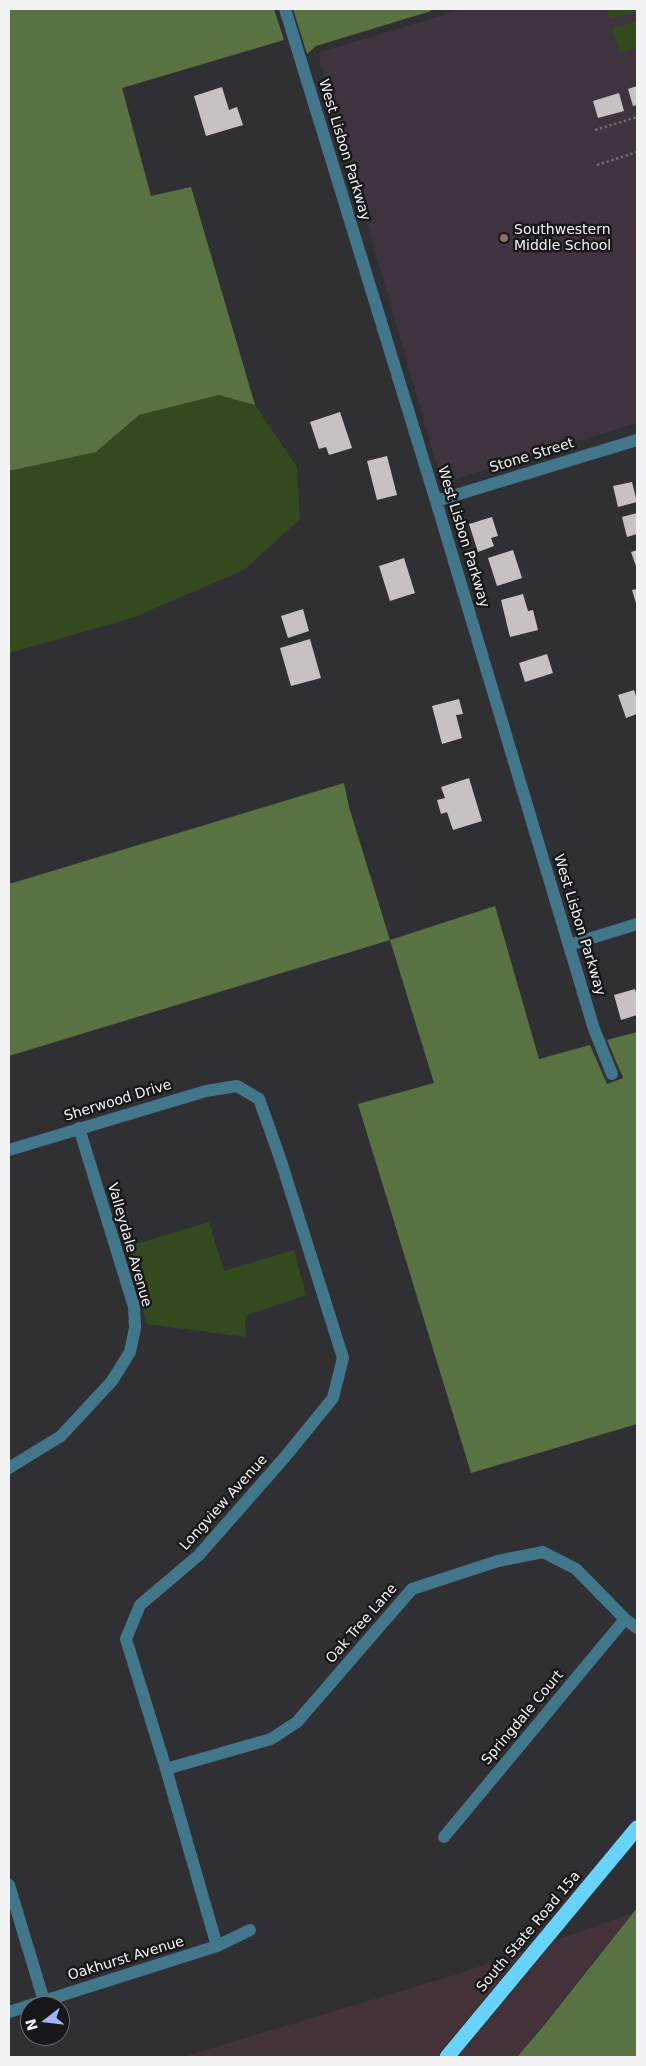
<!DOCTYPE html>
<html>
<head>
<meta charset="utf-8">
<style>
  body { margin:0 }
  #map { position:relative; width:646px; height:2066px; overflow:hidden; background:#303034; font-family:"DejaVu Sans",sans-serif }
  canvas { display:block }
  .frame { position:absolute; inset:0; border:10px solid #f2f2f5; pointer-events:none }
  .north { position:absolute; left:20px; top:1996px; width:50px; height:50px; box-sizing:border-box; background:#18181a; border:1px solid #6f6f72; border-radius:50%; rotate:254deg; font-size:14px; font-weight:700; line-height:20px; text-align:center; color:#f2f2f5 }
  .north::after { content:''; display:block; margin:auto; width:18px; height:22px; background:#9fb3fd; clip-path:polygon(50% 0,100% 100%,50% 72%,0 100%) }
</style>
</head>
<body>
<div id="map">
<canvas width="646" height="2066"></canvas>
<div class="frame"></div>
<div class="north">N</div>
</div>
<script>
const ctx = document.querySelector('canvas').getContext('2d');
ctx.lineJoin = 'round';
function paint(path, color) { ctx.fillStyle = color; ctx.fill(path, 'evenodd'); }
const shape = rows => new Path2D(rows.map(r => 'M' + r).join(''));
function stroke(path, color, width, dash) { ctx.strokeStyle = color; ctx.lineWidth = width; ctx.lineCap = dash ? 'butt' : 'round'; ctx.setLineDash(dash || []); ctx.stroke(path); }
function label(font, color, halo, rows, align = 'center') {
  ctx.font = font + ' "DejaVu Sans",sans-serif'; ctx.lineWidth = 5; ctx.setLineDash([]); ctx.textBaseline = 'middle'; ctx.strokeStyle = halo; ctx.fillStyle = color; for (const [text, x, y, turn = 0] of rows) {
    ctx.save(); ctx.translate(x, y); ctx.rotate((+turn || 0) * Math.PI / 180); ctx.textAlign = isNaN(turn) ? turn : align; if (halo) ctx.strokeText(text, 0, 0); ctx.fillText(text, 0, 0); ctx.restore();
  }
}
paint(shape([
  [633,1913,517,2057,458,2057,554,1941],
  [524,1951,436,2057,183,2057,464,1972]
]), '#44323a');
paint(shape([
  [463,9,637,9,637,423,442,483,318,53]
]), '#403340');
paint(shape([
  [607,9,637,9,637,12,610,19],
  [637,21,637,48,620,53,612,28],
  [219,395,255,405,297,467,300,519,244,570,132,618,9,653,9,471,96,452,139,415],
  [209,1222,224,1271,294,1250,306,1295,245,1316,246,1337,147,1324,126,1247]
]), '#334a1f');
paint(shape([
  [9,9,274,9,284,40,122,88,151,196,191,187,255,405,219,395,139,415,96,452,9,471],
  [293,9,430,9,431,11,316,46,307,54],
  [344,783,349,807,390,940,495,906,539,1059,590,1045,607,1084,623,1078,607,1040,637,1032,637,1424,471,1473,358,1104,434,1083,390,940,9,1056,9,884],
  [637,1908,637,2057,517,2057,545,2024]
]), '#587341');
paint(shape([
  [637,86,637,105,633,106,628,89],
  [222,87,229,110,237,107,243,125,206,136,194,96],
  [619,93,624,111,598,118,593,101],
  [340,412,352,448,329,455,326,447,319,449,310,422],
  [387,456,397,495,377,500,367,461],
  [632,482,637,502,618,507,613,486],
  [637,513,637,534,627,537,622,517],
  [492,517,498,536,491,538,494,546,478,552,469,524],
  [513,550,522,578,497,586,488,558],
  [637,550,637,569,631,552],
  [404,558,415,593,390,601,379,566],
  [637,589,637,606,632,590],
  [523,594,528,611,533,610,538,630,510,637,501,600],
  [303,609,309,631,288,638,281,616],
  [310,639,321,678,291,686,280,648],
  [547,654,553,673,525,682,519,663],
  [634,690,637,699,637,714,626,718,618,695],
  [459,699,463,714,456,715,462,738,442,744,432,706],
  [469,778,482,821,453,830,447,812,441,814,437,800,445,798,441,787],
  [635,989,637,997,637,1015,621,1020,614,995]
]), '#c8c1c4');
stroke(shape([
  [595,130,637,117],
  [597,165,637,152]
]), '#6d6d71', 2.5, [2.5, 2.5]);
stroke(shape([
  [285,9,436,501,594,1029,612,1074],
  [436,501,637,440],
  [569,945,637,924],
  [9,1150,206,1091,237,1086,259,1099,280,1158,343,1358,333,1398,285,1457,199,1555,140,1605,126,1639,166,1769,217,1946],
  [9,1468,61,1436,112,1381,130,1352,135,1328,134,1307,79,1128],
  [166,1769,271,1739,297,1722,412,1589,498,1561,543,1552,576,1569,625,1619,637,1628],
  [444,1837,625,1619],
  [9,1885,44,2001],
  [9,2012,217,1946,250,1930]
]), '#42768a', 12);
stroke(shape([
  [447,2057,637,1828]
]), '#67d3f9', 15);
for (const [x, y, r, color] of [
  [504,238,5,"#8d6e63"]
]) { const dot = new Path2D(); dot.arc(x, y, r, 0, 2 * Math.PI); ctx.fillStyle = color; ctx.fill(dot); stroke(dot, '#18181a', 2); }
label('14px', '#f2f2f5', '#18181a', [
  ["West Lisbon Parkway",344,150,73],
  ["Stone Street",532,456,-17],
  ["West Lisbon Parkway",463,537,73],
  ["West Lisbon Parkway",579,925,73],
  ["Sherwood Drive",118,1101,-17],
  ["Valleydale Avenue",129,1245,74],
  ["Longview Avenue",224,1503,-48],
  ["Oak Tree Lane",362,1624,-49],
  ["Springdale Court",523,1718,-50],
  ["South State Road 15a",529,1932,-50],
  ["Oakhurst Avenue",126,1959,-17]
]);
label('14px', '#f2f2f5', '#18181a', [
  ["Southwestern",514,230],
  ["Middle School",514,246]
], 'left');
</script>
</body>
</html>
